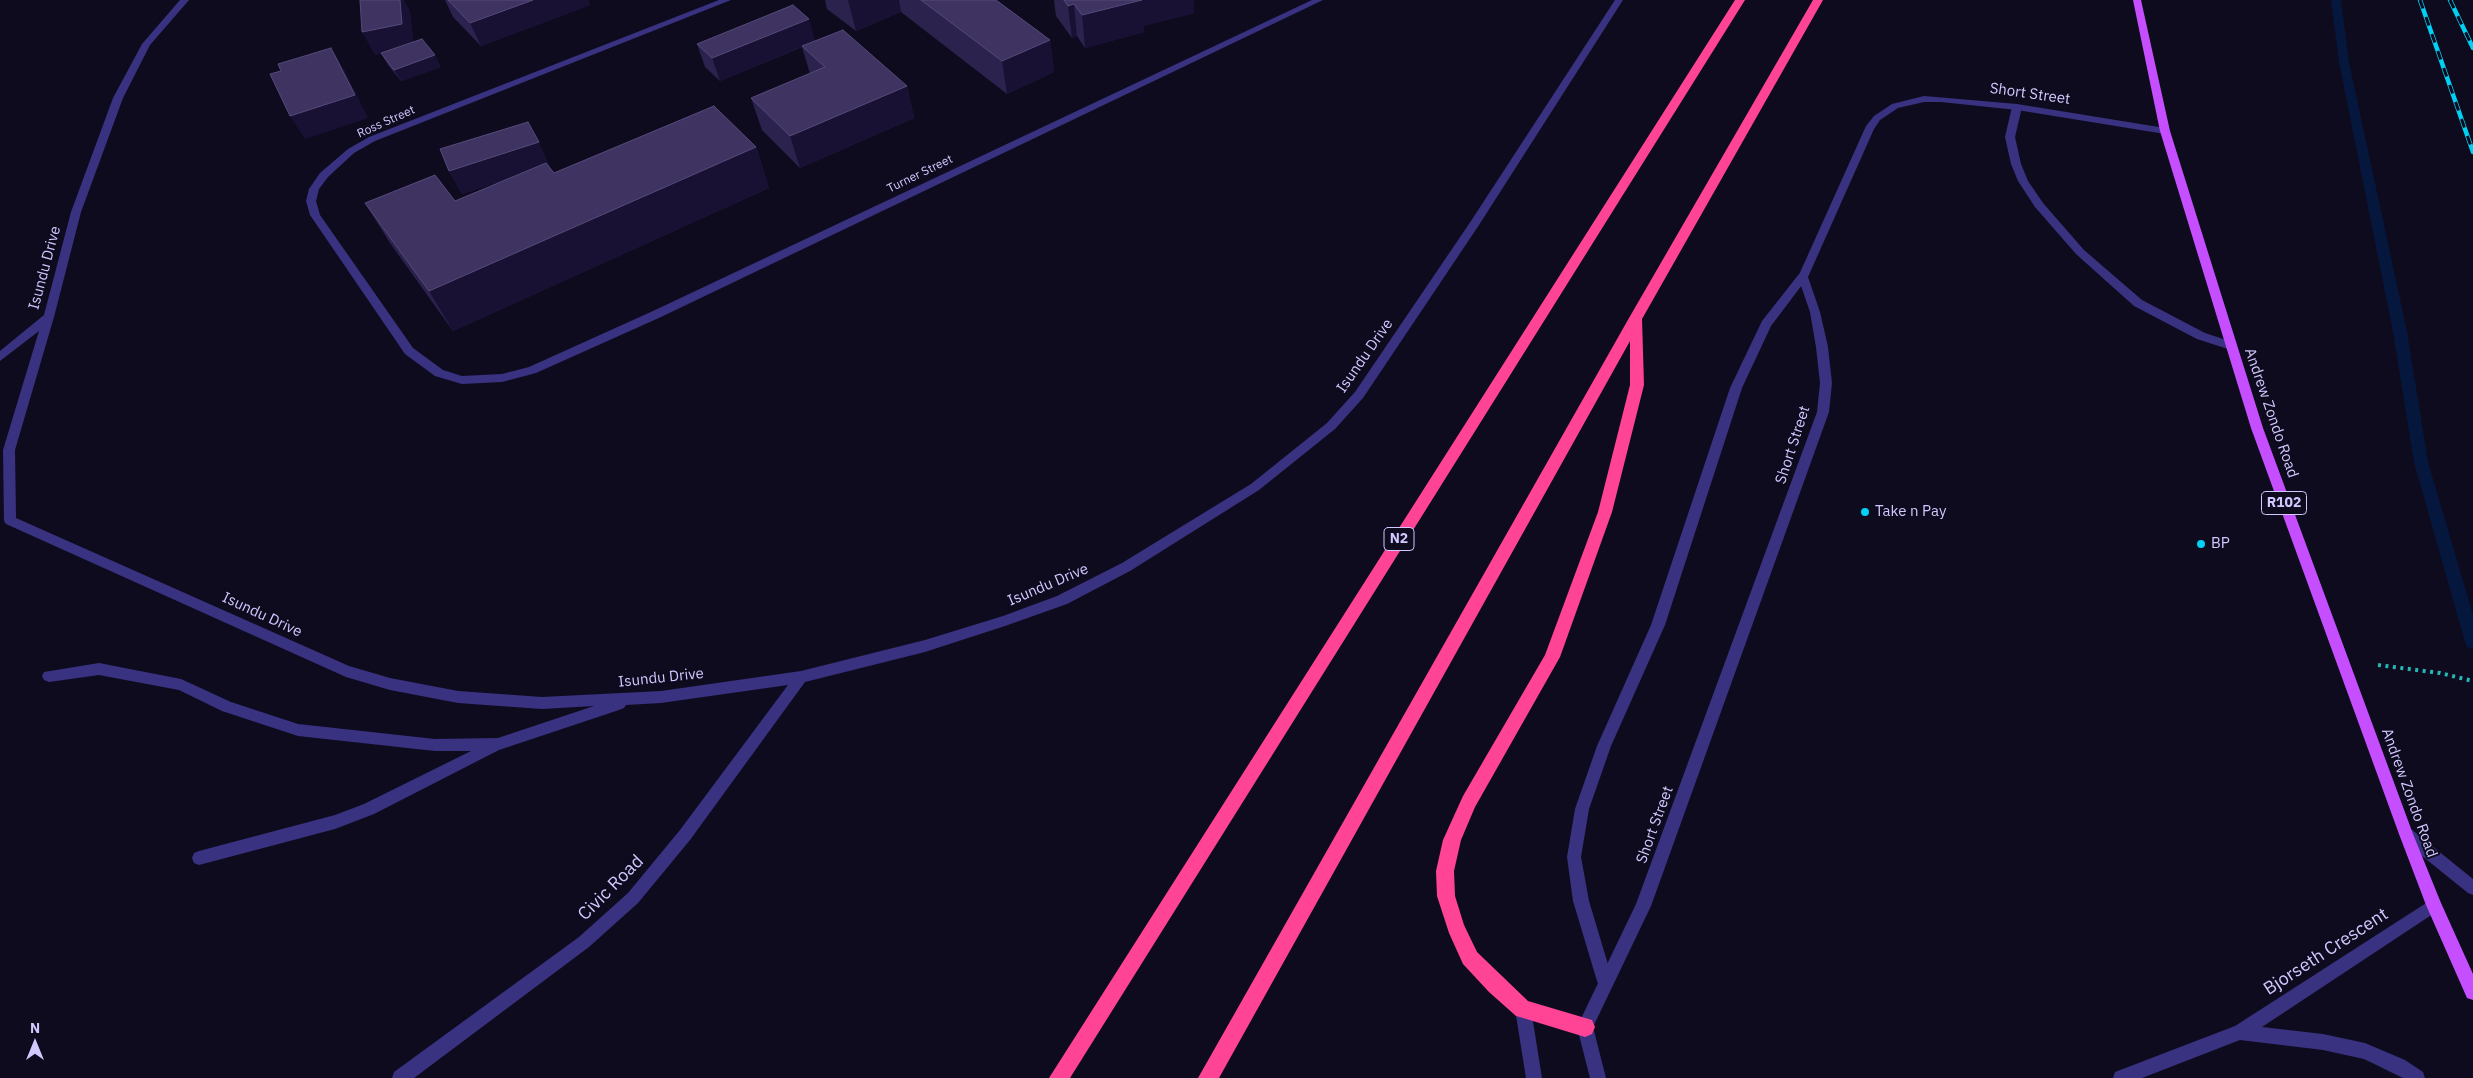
<!DOCTYPE html>
<html>
<head>
<meta charset="utf-8">
<style>
  body { margin:0 }
  #map { position:relative; width:2473px; height:1078px; overflow:hidden; background:#0f0b1f; font-family:"IBM Plex Sans",sans-serif }
  canvas { display:block }
  .north { position:absolute; left:10px; top:1018px; width:50px; height:50px; -webkit-text-stroke:4px #0f0b1f; paint-order:stroke; rotate:0deg; font-size:14px; font-weight:700; line-height:20px; text-align:center; color:#d1c8ff }
  .north::after { content:''; display:block; margin:auto; width:18px; height:22px; background:#d1c8ff; clip-path:polygon(50% 0,100% 100%,50% 72%,0 100%) }
</style>
</head>
<body>
<div id="map">
<canvas width="2473" height="1078"></canvas>
<div class="north">N</div>
</div>
<script>
const ctx = document.querySelector('canvas').getContext('2d');
ctx.lineJoin = 'round';
const shape = rows => new Path2D(rows.map(r => 'M' + r).join(''));
function paint(path, color) { ctx.fillStyle = color; ctx.fill(path, 'evenodd'); }
function stroke(path, color, width, dash) { ctx.strokeStyle = color; ctx.lineWidth = width; ctx.lineCap = dash ? 'butt' : 'round'; ctx.setLineDash(dash || []); ctx.stroke(path); }
function label(font, color, halo, rows, align = 'center') {
  ctx.font = font + ' "IBM Plex Sans",sans-serif'; ctx.lineWidth = 4; ctx.setLineDash([]); ctx.textBaseline = 'middle'; ctx.strokeStyle = halo; ctx.fillStyle = color; for (const [text, x, y, turn = 0] of rows) {
    ctx.save(); ctx.translate(x, y); ctx.rotate((+turn || 0) * Math.PI / 180); ctx.textAlign = isNaN(turn) ? turn : align; if (halo) ctx.strokeText(text, 0, 0); ctx.fillText(text, 0, 0); ctx.restore();
  }
}
paint(shape([
  [2331,0,2341,0,2349,62,2407,332,2428,462,2473,615,2473,649,2467,647,2465,642,2414,462,2393,332,2339,62,2331,0]
]), '#05173d');
stroke(shape([
  [2378,665,2440,673,2473,681]
]), '#24b7b5', 4, [3, 4.5]);
paint(shape([
  [2017,104,2022,107,2015,137,2021,164,2028,181,2043,203,2084,250,2142,300,2205,333,2235,343,2237,346,2235,349,2231,350,2197,339,2134,306,2076,254,2035,207,2018,181,2011,164,2005,137,2012,107,2017,104],
  [1803,273,1808,277,1771,326,1742,388,1665,625,1611,746,1589,809,1581,857,1589,901,1613,981,1611,986,1605,989,1599,986,1597,981,1573,901,1567,857,1575,809,1597,746,1651,625,1730,388,1762,321,1799,274,1803,273],
  [2406,827,2411,829,2473,879,2473,895,2468,893,2401,839,2399,834,2401,829,2406,827]
]), '#393281');
paint(shape([
  [180,0,189,0,150,45,123,98,81,212,54,317,15,450,16,518,349,666,390,678,458,691,542,697,661,691,801,671,925,640,1003,616,1057,596,1122,563,1251,484,1327,423,1355,392,1471,221,1615,0,1623,0,1479,225,1363,398,1335,429,1259,490,1130,571,1067,604,1005,626,925,652,805,682,690,840,638,903,589,947,414,1078,392,1078,394,1072,579,937,628,893,680,830,788,685,661,703,626,705,624,708,619,710,499,750,374,814,335,829,199,865,194,863,192,858,194,853,199,851,335,815,364,804,471,751,435,751,298,736,222,711,179,690,99,675,49,682,44,680,42,676,44,672,99,663,181,679,231,702,298,724,435,739,498,738,594,706,542,709,458,703,390,690,346,677,6,524,4,521,3,450,39,331,0,361,0,351,44,315,71,212,113,98,142,44,180,0],
  [719,0,731,0,375,141,354,153,328,177,319,189,316,201,320,215,413,348,443,370,462,376,502,374,529,367,653,311,1312,0,1323,0,661,317,536,373,502,382,462,384,435,376,405,354,310,215,306,201,309,189,320,173,348,149,369,137,719,0],
  [1924,96,2017,104,2165,128,2170,131,2165,134,2017,110,1941,102,1924,102,1898,108,1880,120,1874,129,1808,277,1820,312,1828,347,1832,383,1829,412,1651,906,1593,1027,1606,1078,1590,1078,1577,1027,1636,904,1817,412,1820,383,1816,347,1810,312,1798,277,1866,126,1874,116,1892,104,1924,96],
  [2434,898,2439,900,2442,905,2439,910,2262,1027,2323,1034,2365,1043,2405,1060,2423,1072,2425,1078,2403,1078,2364,1059,2323,1050,2240,1040,2142,1078,2113,1078,2115,1072,2235,1026,2434,898],
  [1523,1001,1529,1003,1531,1009,1542,1078,1526,1078,1515,1009,1517,1003,1523,1001]
]), '#393281');
paint(shape([
  [2133,0,2141,0,2170,131,2263,428,2413,834,2441,903,2473,974,2473,1000,2467,998,2426,905,2399,834,2251,428,2160,131,2133,0]
]), '#c54fff');
paint(shape([
  [1735,0,1745,0,1070,1078,1049,1078,1735,0],
  [1813,0,1823,0,1642,319,1644,385,1612,512,1560,657,1475,807,1461,840,1454,871,1455,896,1464,925,1477,952,1528,1001,1592,1020,1595,1027,1592,1034,1585,1037,1523,1018,1516,1016,1489,992,1463,964,1449,933,1437,896,1436,871,1443,840,1463,796,1545,655,1598,512,1630,385,1630,341,1219,1078,1198,1078,1629,318,1813,0]
]), '#ff4395');
const rail = shape([
  [2420,0,2473,152],
  [2450,0,2473,48]
]);
stroke(rail, '#00d0f3', 4.5);
stroke(rail, '#0f0b1f', 3, [9]);
paint(shape([
  [445,0,588,0,590,5,481,46,453,17],
  [825,0,996,0,1050,40,1054,72,1007,94,901,12,856,31,827,9],
  [1054,0,1194,0,1194,13,1143,26,1144,32,1085,48,1077,36,1072,38,1056,16],
  [410,11,413,42,441,67,401,81,388,65,381,53,375,55],
  [815,41,907,86,914,118,800,168,762,130,751,98,810,74,802,47,720,81,705,67,697,44],
  [714,106,756,147,769,188,453,331,390,243,365,203,435,175,455,201,507,179,462,194,449,171,440,149,528,122,549,165,548,166,554,173]
]), '#2c224e');
paint(shape([
  [400,0,404,0,410,11,414,47,375,55,362,32],
  [533,0,588,0,590,5,481,46,470,23],
  [848,0,899,0,901,12,856,31],
  [1138,0,1194,0,1194,13,1143,26,1144,32,1085,48,1082,15],
  [1074,4,1077,36,1072,38,1068,6],
  [809,19,815,41,720,81,712,58],
  [1050,40,1054,72,1007,94,1002,61],
  [331,48,345,71,368,118,305,139,290,116],
  [435,55,441,67,401,81,394,70],
  [907,86,914,118,800,168,790,136],
  [539,142,549,165,462,194,449,171],
  [756,147,769,188,453,331,429,291]
]), '#191133');
const building = shape([
  [360,0,400,0,402,24,362,32,360,0],
  [448,0,533,0,470,23,448,0],
  [921,0,996,0,1050,40,1002,61,921,0],
  [1064,0,1142,0,1082,15,1074,4,1068,6,1064,0],
  [793,5,809,19,712,58,697,44,793,5],
  [843,30,907,86,790,136,751,98,825,67,802,46,843,30],
  [422,39,435,55,394,70,381,53,422,39],
  [331,48,355,95,290,116,270,74,281,71,278,64,331,48],
  [714,106,756,147,429,291,365,203,435,175,455,201,546,163,554,173,714,106],
  [528,122,539,142,449,171,440,149,528,122]
]);
paint(building, '#3e3361');
stroke(building, '#554b7a', 1);
for (const [x, y, r, color] of [
  [1865,512,5,"#00d0f3"],
  [2201,544,5,"#00d0f3"]
]) { const dot = new Path2D(); dot.arc(x, y, r, 0, 2 * Math.PI); ctx.fillStyle = color; ctx.fill(dot); stroke(dot, '#0f0b1f', 2); }
label('12px', '#d1c8ff', '#0f0b1f', [
  ["Ross Street",386,122,-24],
  ["Turner Street",920,174,-26]
]);
for (const [x, y, w] of [
  [2284,503,45],
  [1399,539,30]
]) { const box = new Path2D(); box.roundRect(x - w / 2, y - 11.5, w, 23, 4); ctx.fillStyle = '#0f0b1f'; ctx.fill(box); stroke(box, '#d1c8ff', 1); }
label('bold 14px', '#d1c8ff', null, [
  ["R102",2284,503],
  ["N2",1399,539]
]);
label('15px', '#d1c8ff', '#0f0b1f', [
  ["Short Street",2030,94,8],
  ["Isundu Drive",45,268,-75],
  ["Isundu Drive",1365,356,-55],
  ["Andrew Zondo Road",2271,413,71],
  ["Short Street",1793,445,-72],
  ["Isundu Drive",1048,585,-23],
  ["Isundu Drive",262,615,25],
  ["Isundu Drive",661,678,-6],
  ["Andrew Zondo Road",2409,793,70],
  ["Short Street",1655,825,-70]
]);
label('15px', '#d1c8ff', '#0f0b1f', [
  ["Take n Pay",1875,512],
  ["BP",2211,544]
], 'left');
label('18px', '#d1c8ff', '#0f0b1f', [
  ["Civic Road",611,888,-45],
  ["Bjorseth Crescent",2326,952,-33]
]);
</script>
</body>
</html>
